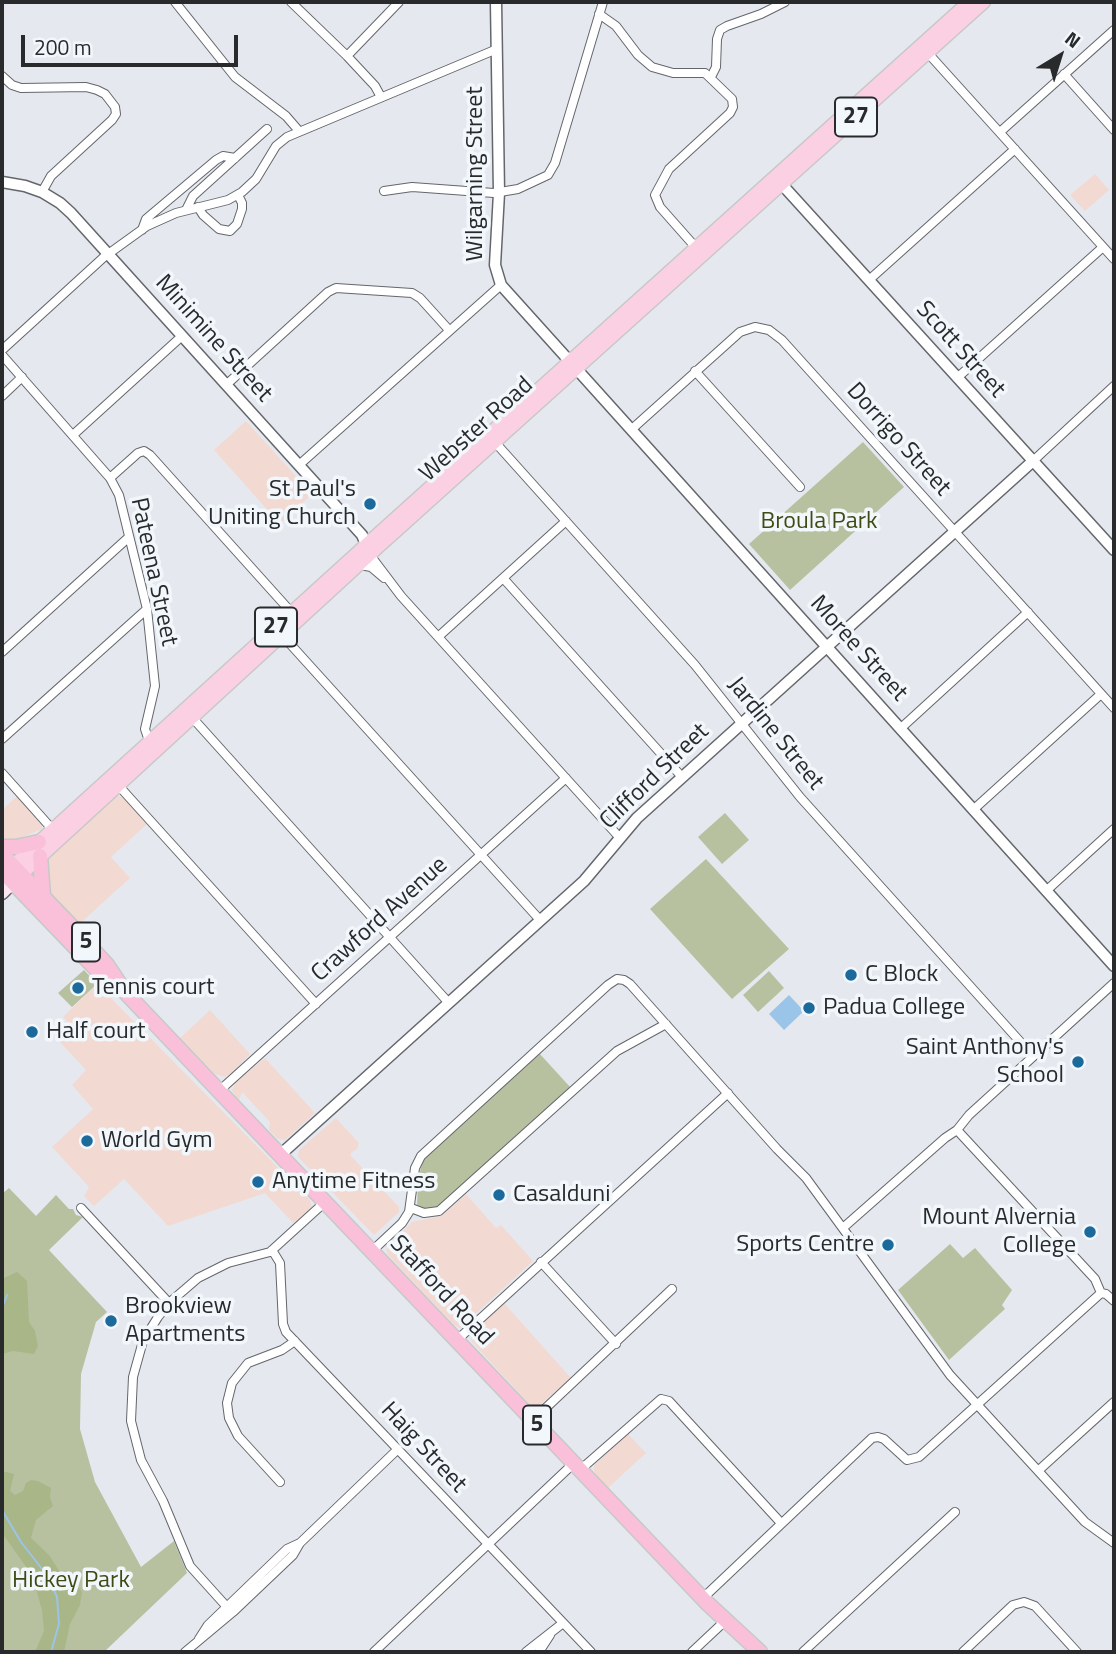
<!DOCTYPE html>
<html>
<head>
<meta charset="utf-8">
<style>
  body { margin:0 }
  #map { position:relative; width:1116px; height:1654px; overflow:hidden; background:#e5e9ef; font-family:"Titillium Web",sans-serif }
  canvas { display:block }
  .frame { position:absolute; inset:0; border:4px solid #282a2c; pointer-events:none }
  .north { position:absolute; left:1025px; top:21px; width:70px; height:70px; -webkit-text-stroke:5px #f2f7fc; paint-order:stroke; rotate:38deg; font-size:19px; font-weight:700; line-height:28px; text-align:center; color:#282a2c }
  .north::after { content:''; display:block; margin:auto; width:24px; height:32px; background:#282a2c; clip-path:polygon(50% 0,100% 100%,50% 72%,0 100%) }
  .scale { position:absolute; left:21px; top:35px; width:217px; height:32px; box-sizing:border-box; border:4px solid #282a2c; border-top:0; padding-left:9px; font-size:21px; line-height:24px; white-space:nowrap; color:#282a2c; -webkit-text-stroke:5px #f2f7fc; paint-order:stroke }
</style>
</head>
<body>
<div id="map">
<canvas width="1116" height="1654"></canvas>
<div class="frame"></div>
<div class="north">N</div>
<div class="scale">200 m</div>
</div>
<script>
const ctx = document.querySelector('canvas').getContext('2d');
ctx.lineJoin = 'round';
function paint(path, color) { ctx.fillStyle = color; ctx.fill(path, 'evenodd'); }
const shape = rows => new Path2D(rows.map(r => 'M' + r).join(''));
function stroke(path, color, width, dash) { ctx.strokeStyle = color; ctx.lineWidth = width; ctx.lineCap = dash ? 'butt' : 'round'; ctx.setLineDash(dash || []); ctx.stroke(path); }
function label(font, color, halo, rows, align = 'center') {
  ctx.font = font + ' "Titillium Web",sans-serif'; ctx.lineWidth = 7; ctx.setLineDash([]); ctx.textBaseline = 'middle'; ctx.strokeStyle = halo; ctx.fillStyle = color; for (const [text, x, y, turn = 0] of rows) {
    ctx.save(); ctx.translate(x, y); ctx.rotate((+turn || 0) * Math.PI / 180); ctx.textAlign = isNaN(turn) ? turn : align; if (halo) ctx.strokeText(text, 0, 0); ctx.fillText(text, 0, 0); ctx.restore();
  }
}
paint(shape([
  [1095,174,1109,190,1085,211,1070,195],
  [246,421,312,494,280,524,214,450],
  [115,795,124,798,147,824,111,857,130,878,76,927,47,892,44,861],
  [17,796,42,824,42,829,18,839,4,839,2,838,2,810],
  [97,984,310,1200,312,1208,307,1214,293,1223,265,1193,168,1226,124,1179,94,1206,84,1196,89,1187,52,1147,93,1109,72,1085,86,1070,59,1041,72,1027,63,1017],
  [210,1010,250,1054,233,1072,225,1077,215,1074,180,1038],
  [265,1058,315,1113,285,1140,278,1139,269,1130,270,1122,242,1092,239,1100,232,1091,235,1083],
  [336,1118,359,1143,357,1149,351,1153,351,1156,399,1207,399,1212,374,1235,298,1157,299,1150],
  [466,1194,496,1228,501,1225,533,1261,471,1318,467,1326,460,1328,454,1325,388,1255,386,1250,412,1222,441,1216],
  [504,1303,571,1378,539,1406,530,1405,471,1341,472,1332],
  [628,1434,646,1453,608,1488,594,1472,594,1465]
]), '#f2d9d2');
paint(shape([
  [863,442,904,487,790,590,749,544],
  [725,813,749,840,722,864,698,837],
  [706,859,789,949,732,999,650,909],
  [84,970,97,984,72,1007,58,993],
  [769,971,784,988,758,1012,743,995],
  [539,1053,571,1088,439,1208,428,1211,417,1207,418,1179,423,1160],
  [9,1188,36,1216,56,1195,69,1209,73,1209,76,1215,83,1217,49,1250,107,1312,96,1322,81,1374,80,1429,95,1482,141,1567,174,1541,187,1573,104,1652,2,1652,2,1194],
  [950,1244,963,1258,975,1248,1012,1290,1002,1305,1005,1309,949,1360,898,1290]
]), '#b7c1a0');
paint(shape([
  [17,1272,27,1281,29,1322,35,1331,38,1346,34,1354,13,1351,2,1354,2,1279],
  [2,1471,14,1474,10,1491,15,1495,23,1491,26,1483,31,1480,38,1481,51,1488,50,1497,53,1506,36,1520,31,1538,49,1555,65,1580,77,1586,82,1592,80,1605,70,1624,64,1652,35,1652,44,1631,42,1610,32,1575,2,1533]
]), '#a9b687');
paint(shape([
  [789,995,804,1011,784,1030,769,1014]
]), '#9bc5e8');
stroke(shape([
  [2,1308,7,1295],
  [2,1510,21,1542,46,1574,57,1597,59,1624,51,1652]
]), '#9bc5e8', 2);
const minor = shape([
  [175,2,235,77,286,116,299,131],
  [291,2,347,56,375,86,381,97],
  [599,14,616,26,638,55,652,67,673,73,705,73,732,99,733,107,730,113,669,169,655,195,660,207,698,250],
  [926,51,1114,259],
  [347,56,399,2],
  [1064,74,1114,130],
  [2,76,12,85,21,88,86,87,97,90,105,94,115,107,116,114,112,120,51,176,42,192],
  [711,77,716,67,717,39,720,30,727,26,761,14,785,2],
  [1000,132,1114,30],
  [384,191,412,187,494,193,518,189,548,175,555,163,603,2],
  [198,207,203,215,219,229,230,231,237,224,242,209,242,203,238,195],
  [186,210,193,196,267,129],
  [142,230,146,219,216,160,223,156,235,158],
  [869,280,1015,149],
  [2,350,104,257,147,226,176,213,228,200,242,192,256,179,276,146,287,137,497,49],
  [2,355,110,478,119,495,147,609,155,686,145,729,147,735,154,743],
  [695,371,800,487],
  [957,378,1103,247],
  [226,385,328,292,336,288,412,293,420,298,449,330],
  [2,396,22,377],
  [632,429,740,332,755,327,769,330,782,340,1114,708],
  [73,435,182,336],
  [493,440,695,665,800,797,1033,1056],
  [1033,461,1114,386],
  [299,465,501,285],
  [110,478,138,453,144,451,150,455,292,613],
  [370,555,401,596,620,838],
  [360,565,371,567,384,578],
  [503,578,682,777],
  [282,635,540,920],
  [438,637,566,521],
  [2,652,129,537],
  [189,714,448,1002],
  [900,729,1028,612],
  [2,739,147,609],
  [2,773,53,830],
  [118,785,316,1004],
  [973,810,1101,694],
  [1046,891,1114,829],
  [219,1091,566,778],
  [957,1130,1095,1279,1101,1293],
  [81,1208,169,1303],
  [411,1208,424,1213,439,1211,617,1051,666,1024],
  [844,1227,945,1138,957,1130,969,1115,1114,983],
  [272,1250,280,1263,283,1324,286,1332,591,1652],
  [372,1251,402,1223,409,1212,415,1168,421,1156,608,985,617,979,624,980,630,984,777,1149,806,1178,950,1375,1085,1522,1114,1543],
  [541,1262,616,1344],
  [1101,1293,1106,1294,1114,1301],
  [457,1340,728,1093],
  [533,1420,672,1289],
  [580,1470,661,1399,669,1401,781,1523],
  [1039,1470,1114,1402],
  [280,1482,238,1436,229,1418,227,1403,232,1383,248,1363,282,1350,295,1341],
  [703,1598,872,1438,878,1437,884,1439,907,1460,919,1457,1101,1293],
  [227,1607,190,1566,163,1501,141,1460,131,1421,133,1377,143,1341,158,1317,169,1303,198,1278,228,1263,270,1252,325,1202],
  [199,1639,208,1625,287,1549,300,1543],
  [185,1652,233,1612,293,1555,300,1543,398,1449],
  [374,1652,574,1463],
  [526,1652,563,1623],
  [539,1652,550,1635],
  [692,1652,725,1621],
  [803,1652,955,1512],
  [963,1652,1013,1605,1024,1602,1035,1606,1077,1652]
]);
const tertiary = shape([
  [496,2,499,193,495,265,501,285,1114,966],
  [777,179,1114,550],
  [2,182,25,186,42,192,60,203,71,213,362,535,368,549],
  [280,1155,584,881,637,818,1033,461]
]);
const secondary = shape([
  [2,893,13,882]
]);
const primary = shape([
  [6,872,367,544,969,2],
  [15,880,377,548,984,2]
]);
const trunk = shape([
  [2,847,16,847,39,842],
  [2,854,73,928,107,965,125,992,219,1091,707,1603,760,1652],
  [40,856,43,896],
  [2,871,100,973,115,985]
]);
stroke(minor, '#63666b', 10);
stroke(tertiary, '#63666b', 13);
stroke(secondary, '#63666b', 15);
stroke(primary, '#c7c8c8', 15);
stroke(trunk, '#c7c8c8', 17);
stroke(minor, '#fff', 8);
stroke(tertiary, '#fff', 10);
stroke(secondary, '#fde7f1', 12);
stroke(primary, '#fbd0e3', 12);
stroke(trunk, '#fac0da', 14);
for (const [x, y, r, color] of [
  [370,504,7,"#1c699b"],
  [851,975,7,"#1c699b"],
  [78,988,7,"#1c699b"],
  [809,1008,7,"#1c699b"],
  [32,1032,7,"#1c699b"],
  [1078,1062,7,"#1c699b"],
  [87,1141,7,"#1c699b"],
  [258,1182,7,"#1c699b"],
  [499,1195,7,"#1c699b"],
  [1090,1232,7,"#1c699b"],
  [888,1245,7,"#1c699b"],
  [111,1321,7,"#1c699b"]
]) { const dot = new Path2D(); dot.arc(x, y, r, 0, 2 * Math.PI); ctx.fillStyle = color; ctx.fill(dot); stroke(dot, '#f2f7fc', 2.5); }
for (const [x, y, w] of [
  [856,117,42],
  [276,627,42],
  [86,942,28],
  [537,1425,28]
]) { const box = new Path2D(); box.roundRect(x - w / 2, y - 19.5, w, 39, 5); ctx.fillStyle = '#f2f7fc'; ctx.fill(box); stroke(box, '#282a2c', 2); }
label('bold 23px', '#282a2c', null, [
  ["27",856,117],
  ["27",276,627],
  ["5",86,942],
  ["5",537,1425]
]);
label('24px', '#282a2c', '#f2f7fc', [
  ["Wilgarning Street",476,174,-90],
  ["Minimine Street",213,339,48],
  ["Scott Street",960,350,48],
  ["Webster Road",477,430,-42],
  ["Dorrigo Street",898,440,48],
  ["Pateena Street",153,572,78],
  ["Moree Street",858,649,48],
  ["Jardine Street",775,734,51],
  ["Clifford Street",655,777,-44],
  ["Crawford Avenue",380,920,-42],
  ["Stafford Road",441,1291,47],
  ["Haig Street",423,1448,47]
]);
label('24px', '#282a2c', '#f2f7fc', [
  ["St Paul's",356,490,"right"],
  ["Uniting Church",356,518,"right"],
  ["C Block",865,975],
  ["Tennis court",92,988],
  ["Padua College",823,1008],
  ["Half court",46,1032],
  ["Saint Anthony's",1064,1048,"right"],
  ["School",1064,1076,"right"],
  ["World Gym",101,1141],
  ["Anytime Fitness",272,1182],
  ["Casalduni",513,1195],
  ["Mount Alvernia",1076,1218,"right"],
  ["College",1076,1246,"right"],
  ["Sports Centre",874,1245,"right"],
  ["Brookview",125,1307],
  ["Apartments",125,1335]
], 'left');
label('24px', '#3f4b15', '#f2f7fc', [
  ["Broula Park",819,522],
  ["Hickey Park",71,1581]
]);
</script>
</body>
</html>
